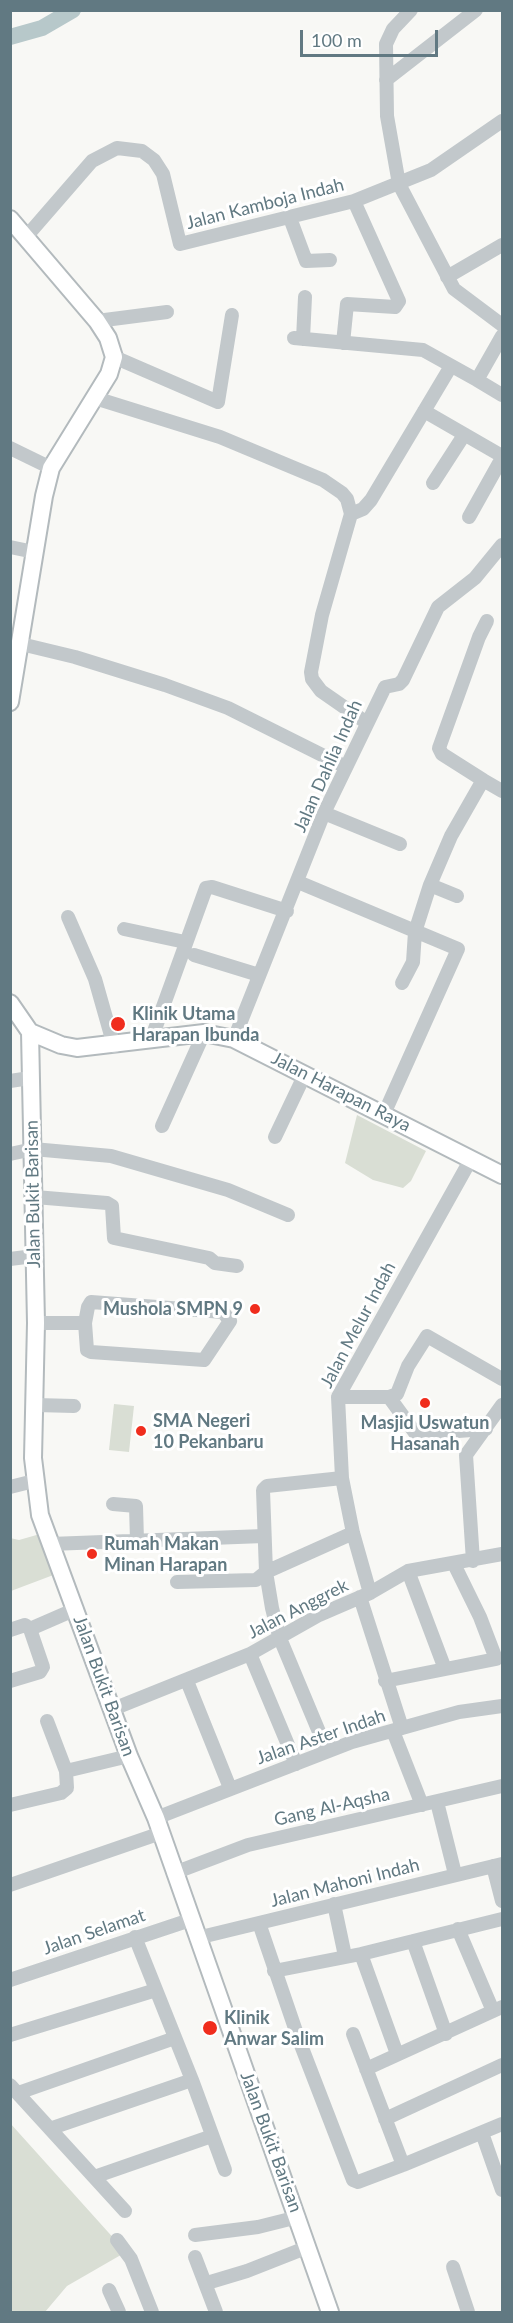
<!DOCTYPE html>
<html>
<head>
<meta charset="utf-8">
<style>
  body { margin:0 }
  #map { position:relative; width:513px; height:2323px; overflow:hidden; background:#f8f8f5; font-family:Lato,sans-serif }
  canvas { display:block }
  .frame { position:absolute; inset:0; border:12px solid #617982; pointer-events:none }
  .scale { position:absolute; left:300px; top:30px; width:138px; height:27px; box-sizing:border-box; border:3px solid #617982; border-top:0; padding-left:8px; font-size:18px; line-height:21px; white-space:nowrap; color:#617982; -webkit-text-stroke:4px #fff; paint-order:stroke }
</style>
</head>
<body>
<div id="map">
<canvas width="513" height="2323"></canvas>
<div class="frame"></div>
<div class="scale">100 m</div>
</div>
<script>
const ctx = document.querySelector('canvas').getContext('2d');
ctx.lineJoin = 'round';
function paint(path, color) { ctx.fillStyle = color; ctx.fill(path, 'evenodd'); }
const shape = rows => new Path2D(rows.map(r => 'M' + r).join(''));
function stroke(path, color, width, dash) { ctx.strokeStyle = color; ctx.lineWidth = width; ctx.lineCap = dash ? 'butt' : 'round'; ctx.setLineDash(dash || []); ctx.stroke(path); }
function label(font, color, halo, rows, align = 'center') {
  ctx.font = font + ' Lato,sans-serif'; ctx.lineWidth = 6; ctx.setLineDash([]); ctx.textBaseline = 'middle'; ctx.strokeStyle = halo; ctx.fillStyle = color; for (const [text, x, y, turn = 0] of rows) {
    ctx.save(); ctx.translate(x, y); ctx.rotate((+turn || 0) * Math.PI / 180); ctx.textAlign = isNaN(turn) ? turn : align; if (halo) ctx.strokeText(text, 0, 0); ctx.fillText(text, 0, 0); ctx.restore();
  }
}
paint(shape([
  [357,1115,426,1151,411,1181,403,1188,373,1180,345,1163],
  [114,1404,134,1406,129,1452,109,1450],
  [40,1534,56,1574,11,1591,10,1538,19,1540],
  [10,2123,126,2252,67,2286,45,2312,11,2312]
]), '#d9ded4');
stroke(shape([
  [10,37,42,28,73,10]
]), '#b7c8ca', 16);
const major = shape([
  [10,219,97,321,108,338,114,357,109,374,51,468,44,496,10,702],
  [10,1003,30,1032,61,1045,77,1048,204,1033,234,1039,502,1175],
  [30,1032,36,1323,33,1458,40,1515,129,1756,156,1818,330,2312]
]);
stroke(major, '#b3babd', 20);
stroke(shape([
  [411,10,393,29,386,44,387,116,399,184,454,289,502,325],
  [386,80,476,10],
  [290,218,306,261,330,260],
  [26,237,92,161,117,148,142,151,154,160,163,174,180,244,354,201,431,170,502,121],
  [447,277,502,245],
  [97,321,167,312],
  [294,338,423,350,477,380,502,336],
  [303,339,305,297],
  [343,343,347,304,395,307,399,301,354,201],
  [114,357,218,402,232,315],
  [477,380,502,395],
  [95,398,220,437,323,480,342,493,347,499,351,514,322,615,311,672,312,679,321,691,367,723],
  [424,411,502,456],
  [10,448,51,468],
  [433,483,464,435],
  [351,514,363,509,371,500,451,366],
  [469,517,502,458],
  [10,547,34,552],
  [21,644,75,657,165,685,228,708,346,767],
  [483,780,442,754,439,748,479,637,487,621],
  [324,813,400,844],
  [298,882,458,949,384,1114],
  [430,885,457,896],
  [68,917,95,979,114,1046],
  [124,929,185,942],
  [194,955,259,975],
  [402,983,413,962,415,932,430,885,451,836,483,780,502,791],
  [234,1039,324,813,385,687,399,684,403,680,438,607,475,578,502,545],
  [151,1040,206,888,212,887,287,911],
  [10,1081,30,1078],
  [162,1126,204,1033],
  [275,1137,305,1074],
  [10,1154,33,1149,111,1156,228,1190,288,1215],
  [35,1197,107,1203,112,1206,114,1238,209,1258,215,1263,237,1266],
  [10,1259,34,1256],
  [91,1302,223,1312,230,1321,204,1360,91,1352,87,1350,85,1323,88,1307,91,1302],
  [36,1323,85,1323],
  [338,1397,389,1397,416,1434,486,1429],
  [389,1397,397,1394,408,1366,427,1336,502,1379],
  [36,1405,74,1406],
  [10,1487,34,1481],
  [113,1504,136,1506,137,1540],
  [50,1544,264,1536],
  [473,1561,466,1455,502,1405],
  [408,1571,445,1669],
  [177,1582,256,1580,266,1572,353,1533],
  [370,1593,353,1533,342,1478,338,1397,471,1159],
  [360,1597,402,1728],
  [30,1629,76,1609],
  [10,1630,25,1625,30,1629,43,1667,40,1672,10,1681],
  [250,1654,296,1764],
  [187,1681,230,1788],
  [385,1681,496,1659,480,1617,454,1564],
  [113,1709,250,1654,319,1615,370,1593,408,1571,502,1554],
  [47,1721,66,1771],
  [393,1731,422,1805],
  [327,1751,279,1636,272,1608,266,1572,263,1490,267,1486,342,1478],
  [437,1802,455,1874],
  [10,1805,61,1793,67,1788,66,1771,129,1756],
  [156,1818,352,1742,459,1712,502,1706],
  [493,1866,502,1901],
  [174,1873,248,1845,502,1786],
  [10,1885,161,1833],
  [334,1904,345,1956],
  [259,1923,299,2040,353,2180,358,2182,403,2165,502,2124],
  [458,1929,493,2011],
  [135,1937,192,2080,225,2170],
  [197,1938,502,1864],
  [413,1941,446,2034],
  [361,1954,397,2054],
  [274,1971,361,1954,502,1919],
  [10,1980,190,1920],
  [353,2034,403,2165],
  [10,2035,156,1990],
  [366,2069,502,2007],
  [10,2085,125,2211],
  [18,2093,175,2038],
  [385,2119,502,2065],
  [52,2128,192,2080],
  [482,2133,502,2190],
  [94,2177,212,2136],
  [195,2235,258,2227,298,2217],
  [117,2240,131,2259,152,2312],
  [195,2257,216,2312],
  [453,2267,468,2312],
  [207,2283,247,2271,308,2247],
  [109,2290,119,2312]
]), '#c2c8cb', 14);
stroke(major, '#fff', 16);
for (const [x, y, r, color] of [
  [118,1024,8,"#f02d1d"],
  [255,1309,6,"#f02d1d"],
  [425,1403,6,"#f02d1d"],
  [141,1431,6,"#f02d1d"],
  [92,1554,6,"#f02d1d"],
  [210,2028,8,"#f02d1d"]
]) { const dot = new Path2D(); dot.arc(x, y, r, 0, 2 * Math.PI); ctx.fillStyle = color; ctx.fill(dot); stroke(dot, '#fff', 2); }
label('18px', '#617982', '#fff', [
  ["Jalan Kamboja Indah",265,204,-14],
  ["Jalan Dahlia Indah",328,766,-66],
  ["Jalan Harapan Raya",341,1092,27],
  ["Jalan Bukit Barisan",33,1194,-91],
  ["Jalan Melur Indah",358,1325,-62],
  ["Jalan Anggrek",298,1609,-27],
  ["Jalan Bukit Barisan",104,1686,70],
  ["Jalan Aster Indah",321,1737,-19],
  ["Gang Al-Aqsha",332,1807,-13],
  ["Jalan Mahoni Indah",345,1883,-14],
  ["Jalan Selamat",94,1932,-19],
  ["Jalan Bukit Barisan",271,2142,70]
]);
label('bold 18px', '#617982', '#fff', [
  ["Klinik Utama",132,1014],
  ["Harapan Ibunda",132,1035],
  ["Mushola SMPN 9",243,1309,"right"],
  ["SMA Negeri",153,1421],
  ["10 Pekanbaru",153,1442],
  ["Masjid Uswatun",425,1423,"center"],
  ["Hasanah",425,1444,"center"],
  ["Rumah Makan",104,1544],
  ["Minan Harapan",104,1565],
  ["Klinik",224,2018],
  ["Anwar Salim",224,2039]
], 'left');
</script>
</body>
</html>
